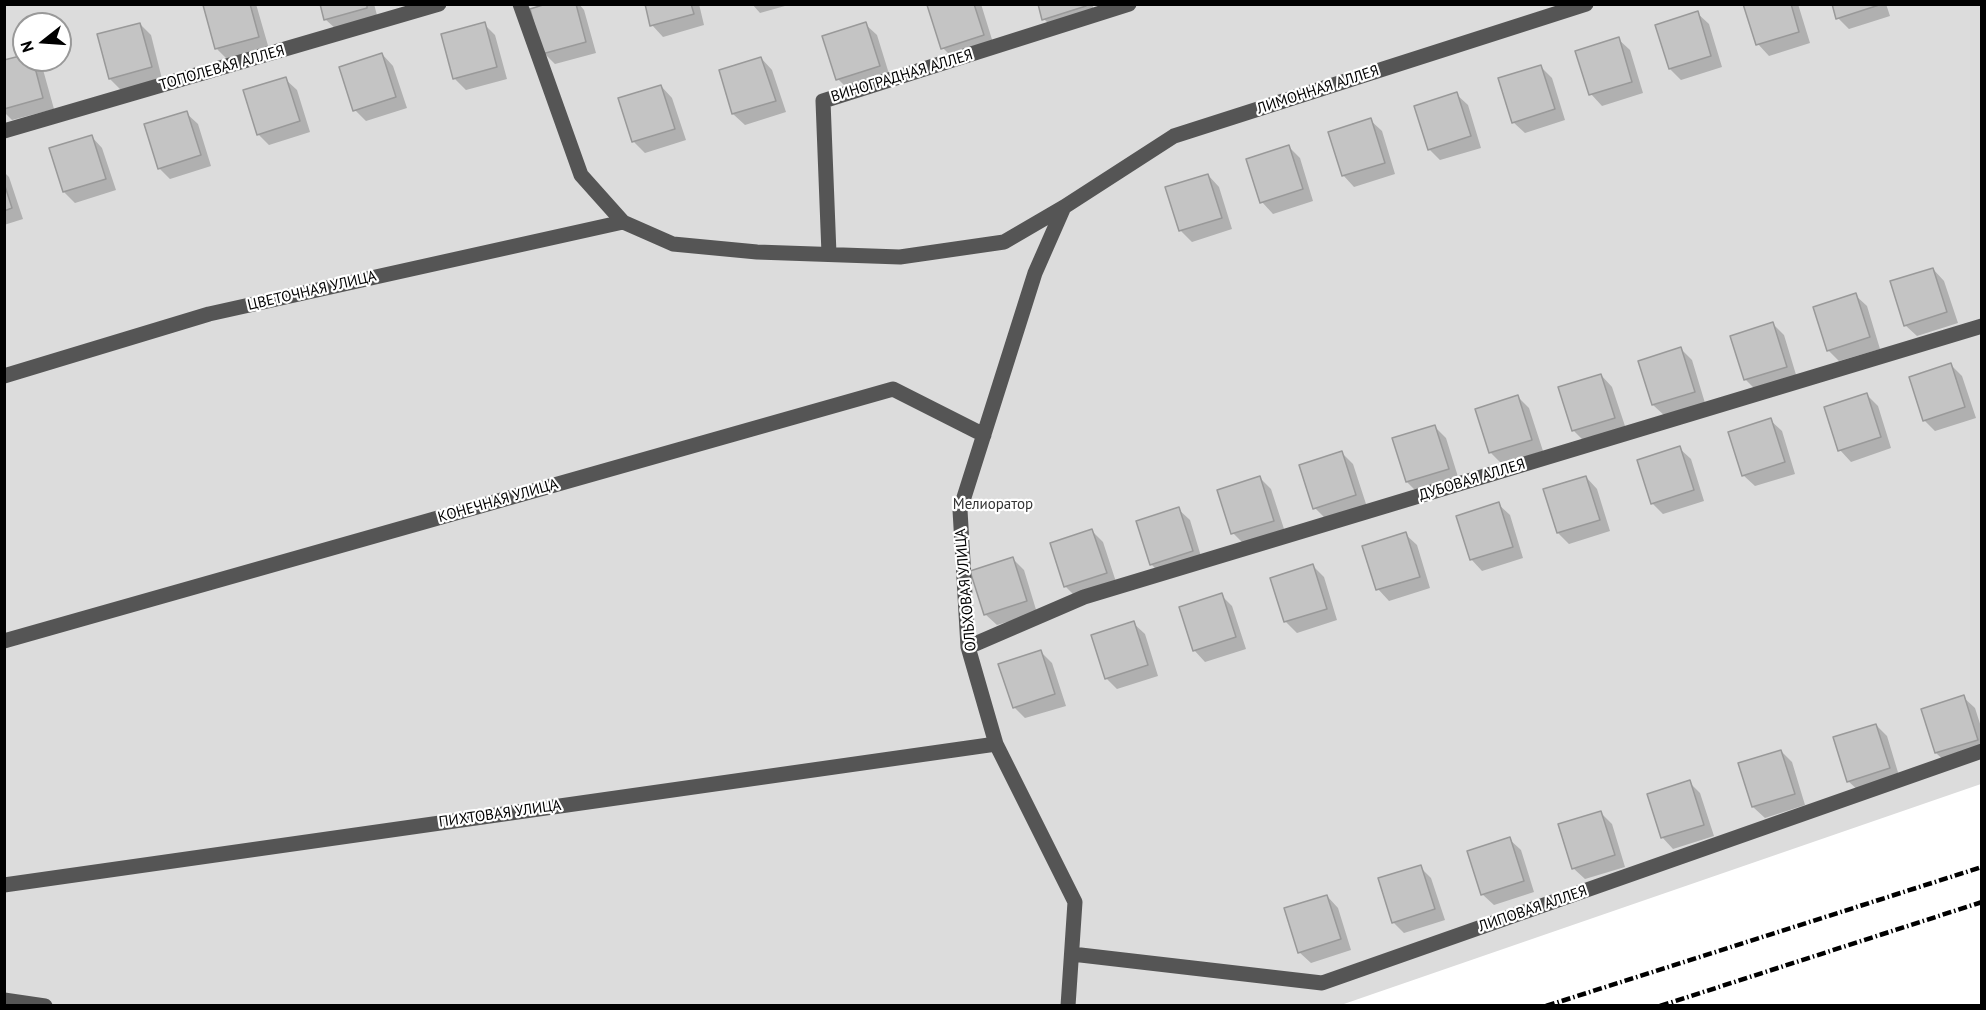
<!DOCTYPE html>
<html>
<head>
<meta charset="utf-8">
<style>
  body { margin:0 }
  #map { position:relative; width:1986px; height:1010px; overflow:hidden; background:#fff; font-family:"PT Sans",sans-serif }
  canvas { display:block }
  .frame { position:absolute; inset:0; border:6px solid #000; pointer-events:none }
  .north { position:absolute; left:12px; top:12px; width:60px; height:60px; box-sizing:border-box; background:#fff; border:2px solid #999; border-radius:50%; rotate:253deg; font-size:16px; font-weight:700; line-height:24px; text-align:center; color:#000 }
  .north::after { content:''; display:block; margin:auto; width:21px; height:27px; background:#000; clip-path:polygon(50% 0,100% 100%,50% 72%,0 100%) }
</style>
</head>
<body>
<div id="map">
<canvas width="1986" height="1010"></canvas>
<div class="frame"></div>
<div class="north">N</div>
</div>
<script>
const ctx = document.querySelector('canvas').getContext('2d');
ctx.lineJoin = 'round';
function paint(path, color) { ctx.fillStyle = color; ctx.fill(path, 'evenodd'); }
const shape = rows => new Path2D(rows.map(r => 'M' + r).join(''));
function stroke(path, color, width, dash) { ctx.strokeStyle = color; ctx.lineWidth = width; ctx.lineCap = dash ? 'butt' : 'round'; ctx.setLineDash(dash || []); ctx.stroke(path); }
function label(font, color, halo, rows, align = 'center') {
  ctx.font = font + ' "PT Sans",sans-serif'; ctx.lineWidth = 4.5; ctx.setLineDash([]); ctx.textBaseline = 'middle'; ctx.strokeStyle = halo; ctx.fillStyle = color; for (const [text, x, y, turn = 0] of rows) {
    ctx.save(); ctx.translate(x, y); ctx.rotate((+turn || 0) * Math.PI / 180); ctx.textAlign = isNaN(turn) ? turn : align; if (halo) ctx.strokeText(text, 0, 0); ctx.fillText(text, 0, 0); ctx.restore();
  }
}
paint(shape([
  [5,5,1981,5,1981,784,1341,1005,5,1006],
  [24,24,60,24,60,60,24,60]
]), '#dcdcdc');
paint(shape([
  [209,4,256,4,269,49,228,60,217,49,205,6],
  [321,4,374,4,378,19,337,30,325,19],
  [552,4,579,4,584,10,596,53,555,64,544,53],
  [646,4,699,4,704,25,663,37,652,25],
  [752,4,792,4,760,13],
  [932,4,981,4,994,46,954,59,943,48,929,6],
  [1039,4,1092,4,1096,17,1055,30,1044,19],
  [1745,4,1798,4,1810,43,1769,56,1758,44],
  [1833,4,1886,4,1890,16,1849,29,1838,18],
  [1697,13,1709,24,1722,67,1681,80,1670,69],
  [140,24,151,35,162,79,121,90,110,79],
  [484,24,495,35,507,79,466,90,455,79,443,35],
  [865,24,877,35,890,77,849,90,838,79],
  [1618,39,1630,50,1643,93,1602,106,1591,94],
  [382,54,393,66,407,108,366,121,355,110],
  [24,57,24,60,35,60,42,66,54,109,12,120,4,112,4,62],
  [761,58,772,70,786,112,745,125,733,114,720,71],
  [1540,66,1552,78,1565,120,1525,133,1513,122],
  [285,79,297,90,310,132,269,145,258,134],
  [661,86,672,98,686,140,645,153,634,142,620,99],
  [1456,94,1468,105,1481,148,1440,160,1429,149],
  [186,113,198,124,211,166,170,179,159,168],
  [1370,120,1382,131,1395,174,1354,187,1343,175],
  [91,136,102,148,116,190,75,203,64,192],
  [1289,147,1300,158,1313,201,1273,214,1262,202],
  [4,172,9,177,23,219,4,225],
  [1208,175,1219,187,1232,229,1192,242,1181,231],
  [1933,269,1944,281,1958,323,1917,336,1905,325],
  [1855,295,1867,306,1880,349,1839,361,1828,350],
  [1773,324,1784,335,1797,378,1756,390,1745,379],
  [1681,349,1692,360,1705,403,1665,416,1653,405],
  [1951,365,1962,376,1976,418,1935,431,1924,420],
  [1601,375,1612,387,1626,429,1585,442,1574,431,1560,388],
  [1867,395,1878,406,1891,448,1851,462,1840,450],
  [1518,397,1529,408,1543,451,1502,464,1491,453,1477,410],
  [1770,420,1782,431,1795,474,1755,486,1743,475],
  [1434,426,1446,438,1459,480,1418,493,1407,482],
  [1679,448,1691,459,1704,501,1663,514,1652,503],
  [1342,453,1353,464,1367,507,1326,519,1315,508],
  [1586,477,1597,489,1610,531,1569,544,1558,533],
  [1260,478,1271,489,1285,532,1244,544,1233,533],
  [1498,504,1510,515,1523,558,1482,571,1471,559],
  [1178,509,1190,520,1203,563,1163,576,1151,564],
  [1092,531,1103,542,1117,585,1076,597,1065,586],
  [1405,534,1417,545,1430,588,1389,601,1378,589],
  [1013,559,1024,570,1037,613,997,625,985,614],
  [1313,566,1324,577,1337,620,1297,633,1285,621],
  [1221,595,1232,606,1246,649,1205,662,1194,650],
  [1133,623,1145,634,1158,676,1117,689,1106,678],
  [1041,652,1052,663,1066,706,1025,718,1014,707],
  [1963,697,1975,708,1982,730,1982,753,1948,764,1936,753,1923,710],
  [1876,725,1887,736,1900,779,1860,792,1848,781],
  [1781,751,1792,762,1805,805,1765,818,1753,807,1740,764],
  [1689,782,1700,793,1714,836,1673,849,1662,837],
  [1601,813,1612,824,1625,867,1585,879,1573,868],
  [1509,839,1521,850,1534,892,1494,905,1482,894],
  [1420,867,1431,878,1445,920,1404,933,1393,922],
  [1327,896,1338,908,1351,950,1311,963,1299,952]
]), '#0003');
const building = shape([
  [250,4,259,37,215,49,203,5,250,4],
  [320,4,367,4,367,8,324,20,320,4],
  [546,4,576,4,586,42,542,54,530,9,546,4],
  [645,4,691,4,694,14,650,26,645,4],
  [974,4,984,35,941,49,927,5,974,4],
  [1038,4,1085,4,1086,6,1042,20,1038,4],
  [1743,4,1791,4,1799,32,1756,45,1743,4],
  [1832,4,1879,4,1879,5,1836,19,1832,4],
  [1698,11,1711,56,1669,69,1655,25,1698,11],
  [485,22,497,67,453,79,441,34,485,22],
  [866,22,880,66,836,80,822,36,866,22],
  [140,23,152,67,109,79,97,34,140,23],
  [1619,37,1632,82,1589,95,1575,51,1619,37],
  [382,53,396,97,353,111,339,67,382,53],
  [24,55,24,60,33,60,43,98,4,109,4,60,24,55],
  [761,57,776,101,732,114,719,70,761,57],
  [1541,65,1555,109,1512,123,1498,78,1541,65],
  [286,77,300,121,257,135,243,90,286,77],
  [661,85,675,129,632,142,618,98,661,85],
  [1457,92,1471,136,1428,150,1414,106,1457,92],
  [187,111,201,155,158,169,144,124,187,111],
  [1371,118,1385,163,1342,176,1328,132,1371,118],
  [92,135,106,179,63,192,49,148,92,135],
  [1289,145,1303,189,1260,203,1246,159,1289,145],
  [1208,174,1222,218,1179,231,1165,187,1208,174],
  [4,183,12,208,4,211,4,183],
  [1933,268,1947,312,1904,326,1890,281,1933,268],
  [1856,293,1870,337,1827,351,1813,307,1856,293],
  [1773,322,1787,367,1744,380,1730,336,1773,322],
  [1681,347,1695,392,1652,405,1638,361,1681,347],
  [1951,363,1965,407,1923,421,1909,377,1951,363],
  [1601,374,1615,418,1572,431,1558,387,1601,374],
  [1867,393,1881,437,1838,451,1824,407,1867,393],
  [1518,395,1532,440,1489,453,1475,409,1518,395],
  [1771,418,1785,462,1742,476,1728,432,1771,418],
  [1435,425,1449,469,1406,482,1392,438,1435,425],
  [1680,446,1694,490,1651,504,1637,460,1680,446],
  [1342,451,1356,495,1313,509,1299,465,1342,451],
  [1260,476,1274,521,1231,534,1217,490,1260,476],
  [1586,476,1600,520,1557,533,1543,489,1586,476],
  [1499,502,1513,547,1470,560,1456,516,1499,502],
  [1179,507,1193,551,1150,565,1136,521,1179,507],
  [1092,529,1107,573,1064,587,1050,543,1092,529],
  [1406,532,1420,577,1376,590,1362,546,1406,532],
  [1013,557,1027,601,984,615,970,571,1013,557],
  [1313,564,1327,609,1284,622,1270,578,1313,564],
  [1222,593,1236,637,1193,651,1179,607,1222,593],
  [1134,621,1148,665,1105,679,1091,635,1134,621],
  [1041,650,1055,694,1013,708,998,664,1041,650],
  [1964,695,1978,740,1935,753,1921,709,1964,695],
  [1876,724,1890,768,1847,782,1833,737,1876,724],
  [1781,750,1795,794,1752,807,1738,763,1781,750],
  [1690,780,1704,825,1661,838,1647,794,1690,780],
  [1601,811,1615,855,1572,869,1558,824,1601,811],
  [1510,837,1524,881,1481,895,1467,851,1510,837],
  [1421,865,1435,909,1392,923,1378,878,1421,865],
  [1327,895,1341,939,1298,953,1284,908,1327,895]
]);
paint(building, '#c4c4c4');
stroke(building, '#999', 1.5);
stroke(shape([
  [520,4,581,175,623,222,673,244,757,252,900,257,1004,242,1064,207,1174,136,1586,4],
  [4,131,439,4],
  [1064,207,1035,273,960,510,968,647,996,744,1075,902,1068,1006],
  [829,254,823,101,1129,4],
  [4,376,209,314,623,222],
  [4,641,893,389,984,435],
  [968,647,1084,597,1982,326],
  [4,885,996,744],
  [1072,954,1322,983,1982,751],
  [4,1000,45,1006]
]), '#555', 15);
stroke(shape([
  [1546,1006,1982,867],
  [1660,1006,1982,902]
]), '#000', 4.5, [9, 3, 1.5, 3]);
label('15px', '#000', '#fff', [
  ["ТОПОЛЕВАЯ АЛЛЕЯ",222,68,-16],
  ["ВИНОГРАДНАЯ АЛЛЕЯ",902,76,-17],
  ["ЛИМОННАЯ АЛЛЕЯ",1318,90,-18],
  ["ЦВЕТОЧНАЯ УЛИЦА",312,291,-13],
  ["ДУБОВАЯ АЛЛЕЯ",1472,480,-17],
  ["КОНЕЧНАЯ УЛИЦА",498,501,-16],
  ["ОЛЬХОВАЯ УЛИЦА",966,590,-95],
  ["ПИХТОВАЯ УЛИЦА",500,814,-8],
  ["ЛИПОВАЯ АЛЛЕЯ",1533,909,-19]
]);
label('15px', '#333', '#fff', [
  ["Мелиоратор",993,505]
]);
</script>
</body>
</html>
